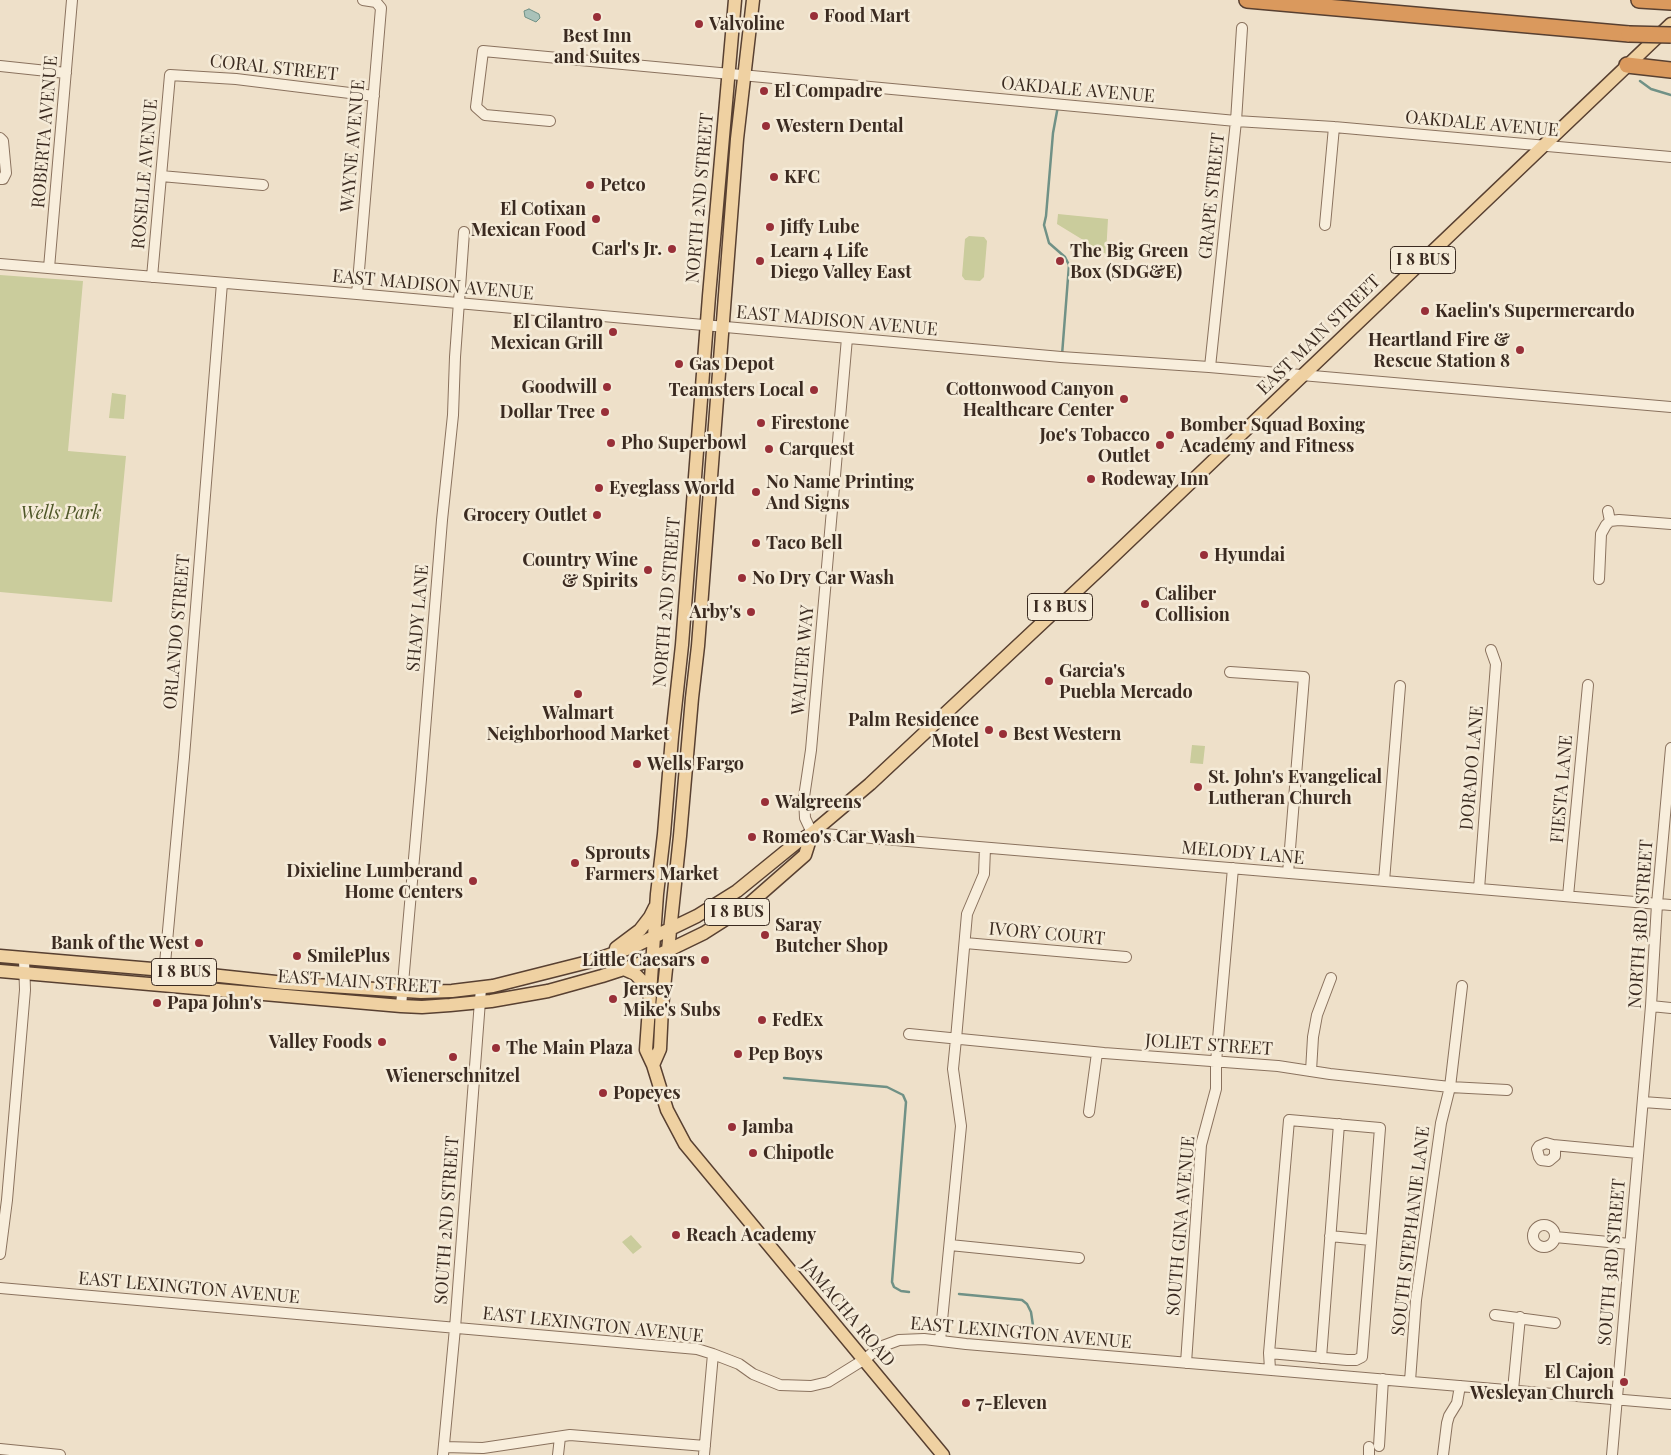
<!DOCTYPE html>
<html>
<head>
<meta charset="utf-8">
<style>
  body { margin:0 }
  canvas { display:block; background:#eee0c9 }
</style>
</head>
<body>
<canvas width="1671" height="1455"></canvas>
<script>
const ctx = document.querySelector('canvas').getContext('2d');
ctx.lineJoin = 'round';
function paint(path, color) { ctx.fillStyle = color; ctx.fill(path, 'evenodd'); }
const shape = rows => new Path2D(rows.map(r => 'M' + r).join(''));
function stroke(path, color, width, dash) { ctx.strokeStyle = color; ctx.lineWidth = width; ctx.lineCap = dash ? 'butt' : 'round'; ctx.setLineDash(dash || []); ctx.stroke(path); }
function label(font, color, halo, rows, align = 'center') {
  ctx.font = font + ' "Playfair Display",serif'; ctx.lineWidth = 5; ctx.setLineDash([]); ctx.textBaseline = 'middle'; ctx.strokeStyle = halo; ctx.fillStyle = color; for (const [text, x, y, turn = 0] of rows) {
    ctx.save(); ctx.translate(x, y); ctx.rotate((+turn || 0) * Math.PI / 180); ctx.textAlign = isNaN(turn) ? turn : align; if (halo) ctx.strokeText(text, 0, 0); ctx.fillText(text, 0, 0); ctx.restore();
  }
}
paint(shape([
  [1058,214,1108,219,1106,254,1057,224],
  [969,236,984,237,987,241,984,277,980,281,965,280,962,276,965,239],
  [0,275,83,281,68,451,126,456,112,602,0,592],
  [112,393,126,395,124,419,109,418],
  [1192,745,1205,746,1203,764,1190,763],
  [631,1235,642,1247,633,1254,622,1242]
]), '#cacc9c');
const water = shape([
  [529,9,539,14,540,18,536,22,525,17,524,11,529,9]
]);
paint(water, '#a9c2b9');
stroke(water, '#709186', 1);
stroke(shape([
  [1640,81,1651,89,1671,95],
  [1058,106,1053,133,1046,216,1044,225,1049,243,1065,257,1069,265,1062,355],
  [784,1078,887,1087,903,1095,906,1102,892,1282,894,1287,901,1291,909,1292],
  [959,1294,1022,1300,1027,1304,1031,1312,1035,1339]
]), '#709186', 2.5);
const minor = shape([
  [0,66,66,73],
  [550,121,485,115,476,107,483,51,1236,121,1334,127,1671,157],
  [0,138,3,141,6,173,3,179,0,179],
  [161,176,263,185],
  [1325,225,1334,127],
  [0,264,357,294,1061,357,1209,367,1671,407],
  [49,268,72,0],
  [152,277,170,75,236,79,374,96],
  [357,294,381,8,376,2,363,0],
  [847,338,811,750,804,797,805,818,812,833,1671,905],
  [1210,367,1236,121,1242,28],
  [1608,511,1610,521],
  [1599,579,1601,534,1606,525,1610,521,1619,520,1671,524],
  [1230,672,1304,677,1288,873],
  [1384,881,1400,686],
  [1479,889,1496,664,1491,650],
  [1568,896,1588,685],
  [965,943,1126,957],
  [163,985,184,757,222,283],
  [401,1006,421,779,442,520,453,415,455,357,464,232],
  [1651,1006,1671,1008],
  [909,1034,1104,1053,1278,1066,1330,1074,1450,1087,1507,1090],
  [1311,1071,1313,1037,1317,1015,1331,978],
  [1643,1102,1671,1104],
  [1089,1112,1097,1053],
  [1553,1145,1555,1149,1555,1156,1549,1161,1541,1160,1539,1157,1537,1149,1539,1146,1546,1143,1553,1145,1638,1153],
  '1533 1236a11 11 0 1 1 22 0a11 11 0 1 1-22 0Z',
  [1330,1236,1371,1240],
  [1555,1237,1630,1244],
  [950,1245,1079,1258],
  [0,1254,7,1200,25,990,24,959],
  [0,1288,697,1349,713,1354,739,1364,753,1374,780,1385,811,1386,828,1382,865,1359,880,1347,899,1340,924,1339,966,1344,1671,1404],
  [1495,1315,1555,1323],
  [940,1341,961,1126,953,1069,956,1039,967,914,984,874,985,848],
  [1269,1353,1347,1360,1356,1360,1362,1357,1380,1128,1289,1120,1269,1353,1270,1369],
  [1321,1358,1339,1124],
  [1186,1363,1201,1145,1216,1089,1216,1062,1233,868],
  [1410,1381,1416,1300,1441,1123,1450,1087,1462,986],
  [1513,1390,1520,1317],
  [1379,1446,1383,1379],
  [444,1447,483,1448,570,1435,705,1446],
  [0,1449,60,1455],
  [443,1455,455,1328,481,988],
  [558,1455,560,1437],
  [704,1455,713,1354],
  [1369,1455,1369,1447],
  [1443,1455,1447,1423,1449,1416,1457,1403,1460,1386],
  [1612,1455,1651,1006,1657,904,1671,748]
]);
const major = shape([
  [735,0,709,296,682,645,672,737,664,834,657,894,646,1050,653,1065,667,1110,685,1144,943,1455],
  [616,948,640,930,650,917,655,907],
  [0,956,164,970,285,983,421,992,452,991,493,986,592,961,635,946,697,916,737,891,796,843,812,833,870,784,1103,566,1671,24],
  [624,969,635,974,650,989],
  [0,971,401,1006,422,1007,450,1005,491,1001,548,991,602,976,642,963,704,933,748,905,805,855,812,833],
  [653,1065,660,1049,662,1007,680,836,692,698,698,646,737,139,753,0]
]);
const highway = shape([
  [1247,0,1629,34],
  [1639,0,1671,2],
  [1627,65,1671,70]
]);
stroke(minor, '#8a725e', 12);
stroke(major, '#584031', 15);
stroke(highway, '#584031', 18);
stroke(minor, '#f8eedc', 10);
stroke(major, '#efd1a2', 12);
stroke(highway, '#da995d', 15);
const highwayBridge = shape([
  [1629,34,1671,35]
]);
stroke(highwayBridge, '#584031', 18, []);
stroke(highwayBridge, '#da995d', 15);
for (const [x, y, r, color] of [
  [814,16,5,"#982f38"],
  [597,17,5,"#982f38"],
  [699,24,5,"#982f38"],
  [764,91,5,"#982f38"],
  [766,126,5,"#982f38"],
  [774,177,5,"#982f38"],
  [590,185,5,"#982f38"],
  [596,219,5,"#982f38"],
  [770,227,5,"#982f38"],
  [672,249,5,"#982f38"],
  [760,261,5,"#982f38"],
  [1060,261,5,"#982f38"],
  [1425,311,5,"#982f38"],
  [613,332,5,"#982f38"],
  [1520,350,5,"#982f38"],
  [679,364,5,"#982f38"],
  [607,387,5,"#982f38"],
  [814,390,5,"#982f38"],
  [1124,399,5,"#982f38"],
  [605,412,5,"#982f38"],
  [761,423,5,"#982f38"],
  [1170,435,5,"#982f38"],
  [611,443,5,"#982f38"],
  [1160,445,5,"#982f38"],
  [769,449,5,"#982f38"],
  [1091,479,5,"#982f38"],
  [599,488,5,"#982f38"],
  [756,492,5,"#982f38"],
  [597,515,5,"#982f38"],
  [756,543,5,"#982f38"],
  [1204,555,5,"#982f38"],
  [648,570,5,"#982f38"],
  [742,578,5,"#982f38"],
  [1145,604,5,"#982f38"],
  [751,612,5,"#982f38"],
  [1049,681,5,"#982f38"],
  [578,694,5,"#982f38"],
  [989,730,5,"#982f38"],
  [1003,734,5,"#982f38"],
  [637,764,5,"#982f38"],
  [1198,787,5,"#982f38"],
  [765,802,5,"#982f38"],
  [752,837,5,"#982f38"],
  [575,863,5,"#982f38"],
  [473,881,5,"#982f38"],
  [765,935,5,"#982f38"],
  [199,943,5,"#982f38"],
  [297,956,5,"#982f38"],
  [705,960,5,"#982f38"],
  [613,999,5,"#982f38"],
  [157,1003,5,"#982f38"],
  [762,1020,5,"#982f38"],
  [382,1042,5,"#982f38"],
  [496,1048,5,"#982f38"],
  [738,1054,5,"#982f38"],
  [453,1057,5,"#982f38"],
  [603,1093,5,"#982f38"],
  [732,1127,5,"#982f38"],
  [753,1153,5,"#982f38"],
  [676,1235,5,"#982f38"],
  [1624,1382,5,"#982f38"],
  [966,1403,5,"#982f38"]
]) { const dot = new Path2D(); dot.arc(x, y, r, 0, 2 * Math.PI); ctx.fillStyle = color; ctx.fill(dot); stroke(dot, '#f5ebd8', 2); }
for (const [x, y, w] of [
  [1423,260,65],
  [1060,607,65],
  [737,912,65],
  [184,972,65]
]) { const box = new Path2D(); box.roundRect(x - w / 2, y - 13.5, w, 27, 4); ctx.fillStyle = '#f5ebd8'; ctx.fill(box); stroke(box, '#3b2b21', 1); }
label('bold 16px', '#3b2b21', null, [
  ["I 8 BUS",1423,260],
  ["I 8 BUS",1060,607],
  ["I 8 BUS",737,912],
  ["I 8 BUS",184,972]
]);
label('bold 18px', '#3b2b21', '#f5ebd8', [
  ["Food Mart",824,16],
  ["Valvoline",709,24],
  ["Best Inn",597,36,"center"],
  ["and Suites",597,57,"center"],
  ["El Compadre",774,91],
  ["Western Dental",776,126],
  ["KFC",784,177],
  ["Petco",600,185],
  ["El Cotixan",586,209,"right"],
  ["Mexican Food",586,230,"right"],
  ["Jiffy Lube",780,227],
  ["Carl's Jr.",662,249,"right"],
  ["Learn 4 Life",770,251],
  ["Diego Valley East",770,272],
  ["The Big Green",1070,251],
  ["Box (SDG&E)",1070,272],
  ["Kaelin's Supermercardo",1435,311],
  ["El Cilantro",603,322,"right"],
  ["Mexican Grill",603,343,"right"],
  ["Heartland Fire &",1510,340,"right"],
  ["Rescue Station 8",1510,361,"right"],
  ["Gas Depot",689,364],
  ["Goodwill",597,387,"right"],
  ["Cottonwood Canyon",1114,389,"right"],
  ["Healthcare Center",1114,410,"right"],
  ["Teamsters Local",804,390,"right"],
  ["Dollar Tree",595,412,"right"],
  ["Firestone",771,423],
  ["Bomber Squad Boxing",1180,425],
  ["Academy and Fitness",1180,446],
  ["Joe's Tobacco",1150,435,"right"],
  ["Outlet",1150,456,"right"],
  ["Pho Superbowl",621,443],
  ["Carquest",779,449],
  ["Rodeway Inn",1101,479],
  ["No Name Printing",766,482],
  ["And Signs",766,503],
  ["Eyeglass World",609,488],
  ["Grocery Outlet",587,515,"right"],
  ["Taco Bell",766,543],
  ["Hyundai",1214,555],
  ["Country Wine",638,560,"right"],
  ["& Spirits",638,581,"right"],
  ["No Dry Car Wash",752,578],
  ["Caliber",1155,594],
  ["Collision",1155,615],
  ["Arby's",741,612,"right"],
  ["Garcia's",1059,671],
  ["Puebla Mercado",1059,692],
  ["Walmart",578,713,"center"],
  ["Neighborhood Market",578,734,"center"],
  ["Palm Residence",979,720,"right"],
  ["Motel",979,741,"right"],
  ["Best Western",1013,734],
  ["Wells Fargo",647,764],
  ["St. John's Evangelical",1208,777],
  ["Lutheran Church",1208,798],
  ["Walgreens",775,802],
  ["Romeo's Car Wash",762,837],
  ["Sprouts",585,853],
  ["Farmers Market",585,874],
  ["Dixieline Lumberand",463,871,"right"],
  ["Home Centers",463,892,"right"],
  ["Saray",775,925],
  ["Butcher Shop",775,946],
  ["Bank of the West",189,943,"right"],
  ["SmilePlus",307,956],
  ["Little Caesars",695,960,"right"],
  ["Jersey",623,989],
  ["Mike's Subs",623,1010],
  ["Papa John's",167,1003],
  ["FedEx",772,1020],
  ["Valley Foods",372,1042,"right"],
  ["The Main Plaza",506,1048],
  ["Pep Boys",748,1054],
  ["Wienerschnitzel",453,1076,"center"],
  ["Popeyes",613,1093],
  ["Jamba",742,1127],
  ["Chipotle",763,1153],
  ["Reach Academy",686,1235],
  ["El Cajon",1614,1372,"right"],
  ["Wesleyan Church",1614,1393,"right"],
  ["7-Eleven",976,1403]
], 'left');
label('18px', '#3b2b21', '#f5ebd8', [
  ["CORAL STREET",274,68,6],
  ["OAKDALE AVENUE",1078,90,5],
  ["OAKDALE AVENUE",1482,124,5],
  ["ROBERTA AVENUE",45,132,-85],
  ["WAYNE AVENUE",353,146,-85],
  ["ROSELLE AVENUE",145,174,-85],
  ["GRAPE STREET",1212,196,-84],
  ["NORTH 2ND STREET",700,198,-85],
  ["EAST MADISON AVENUE",433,285,5],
  ["EAST MADISON AVENUE",837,321,5],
  ["EAST MAIN STREET",1319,335,-44],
  ["NORTH 2ND STREET",667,602,-85],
  ["SHADY LANE",418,618,-85],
  ["ORLANDO STREET",177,632,-85],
  ["WALTER WAY",803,660,-85],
  ["DORADO LANE",1472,768,-85],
  ["FIESTA LANE",1562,789,-85],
  ["MELODY LANE",1243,853,5],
  ["NORTH 3RD STREET",1641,924,-86],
  ["IVORY COURT",1047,934,5],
  ["EAST MAIN STREET",359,982,4],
  ["JOLIET STREET",1209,1045,4],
  ["SOUTH 2ND STREET",447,1220,-86],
  ["SOUTH GINA AVENUE",1181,1226,-85],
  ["SOUTH STEPHANIE LANE",1411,1231,-83],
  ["SOUTH 3RD STREET",1612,1262,-85],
  ["EAST LEXINGTON AVENUE",189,1288,5],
  ["JAMACHA ROAD",848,1313,50],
  ["EAST LEXINGTON AVENUE",593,1325,6],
  ["EAST LEXINGTON AVENUE",1021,1333,5]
]);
label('italic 18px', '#4f5728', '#f5ebd8', [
  ["Wells Park",61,513]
]);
</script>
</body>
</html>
